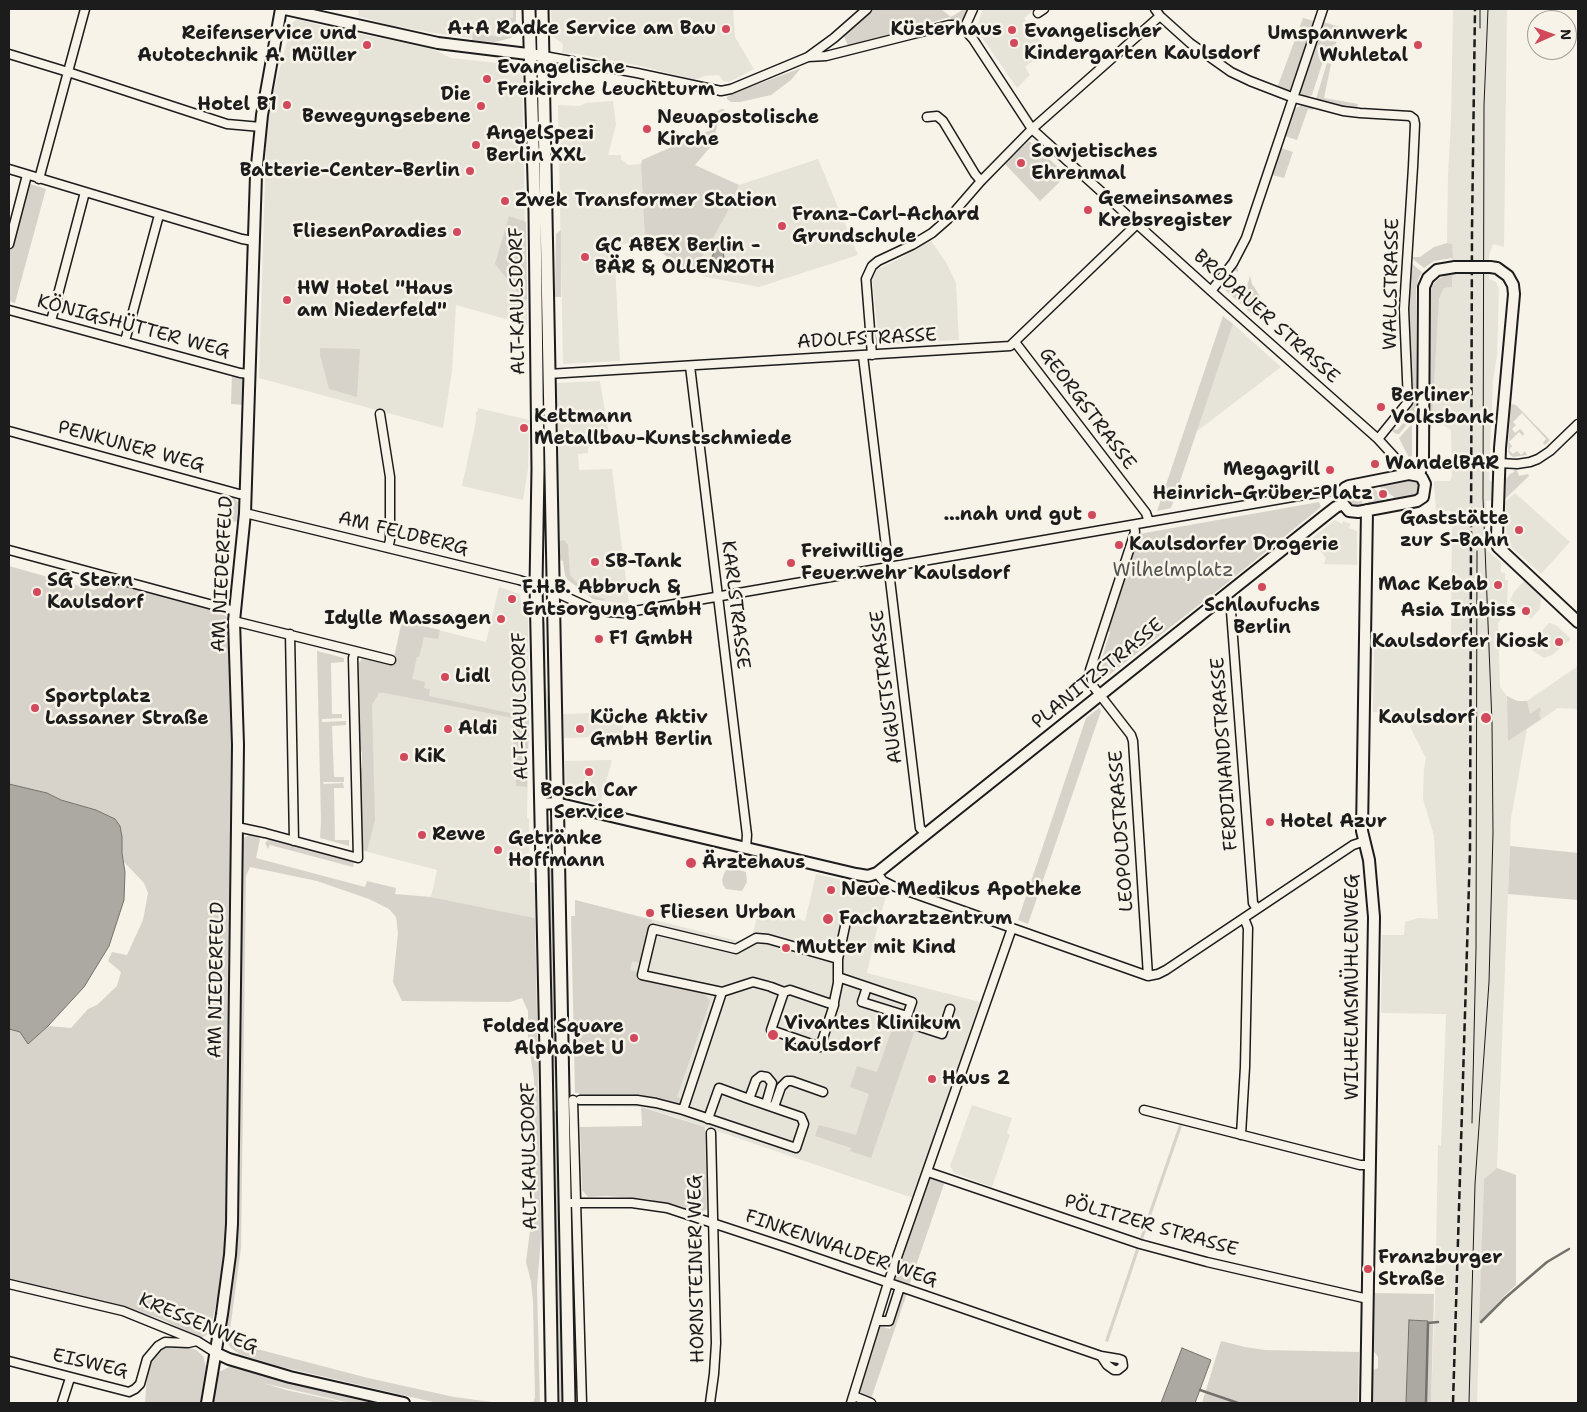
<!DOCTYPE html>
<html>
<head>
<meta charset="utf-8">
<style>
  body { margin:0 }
  #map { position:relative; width:1587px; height:1412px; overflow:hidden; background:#f7f3e8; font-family:"Shantell Sans",sans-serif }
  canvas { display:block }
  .frame { position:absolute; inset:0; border:10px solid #1c1c1c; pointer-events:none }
  .north { position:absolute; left:1527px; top:10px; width:50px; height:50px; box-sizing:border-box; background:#f7f3e8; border:1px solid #9f9d96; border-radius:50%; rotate:88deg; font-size:14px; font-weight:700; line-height:20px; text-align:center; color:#1c1c1c }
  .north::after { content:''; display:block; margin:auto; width:18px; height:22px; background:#d1495b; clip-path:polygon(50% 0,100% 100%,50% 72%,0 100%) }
</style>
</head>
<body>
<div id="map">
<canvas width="1587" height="1412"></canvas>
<div class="frame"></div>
<div class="north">N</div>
</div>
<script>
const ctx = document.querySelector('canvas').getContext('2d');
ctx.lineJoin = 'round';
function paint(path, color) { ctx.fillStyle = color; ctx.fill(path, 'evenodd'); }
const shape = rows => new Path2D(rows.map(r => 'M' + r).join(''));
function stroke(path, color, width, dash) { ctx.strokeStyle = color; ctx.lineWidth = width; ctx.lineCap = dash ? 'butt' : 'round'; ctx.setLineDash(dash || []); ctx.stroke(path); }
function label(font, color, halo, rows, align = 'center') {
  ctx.font = font + ' "Shantell Sans",sans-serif'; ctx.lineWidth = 5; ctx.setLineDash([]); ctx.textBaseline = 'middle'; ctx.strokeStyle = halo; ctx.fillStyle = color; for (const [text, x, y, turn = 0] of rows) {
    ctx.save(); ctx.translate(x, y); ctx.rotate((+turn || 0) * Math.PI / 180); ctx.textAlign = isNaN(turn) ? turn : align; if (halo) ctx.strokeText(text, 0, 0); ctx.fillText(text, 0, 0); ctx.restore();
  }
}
paint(shape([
  [359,9,513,9,513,18,508,18,503,39,494,41,434,33,389,25,358,16],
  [551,9,733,9,735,37,754,69,729,82,723,81,719,75,704,76,695,80,641,66,577,54,562,53,563,44,552,36],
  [983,9,1035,9,1024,18,1047,50,1025,67,1030,75,1017,88,976,29],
  [1453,9,1507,9,1504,247,1493,244,1489,256,1489,279,1496,282,1499,289,1497,356,1493,380,1489,480,1492,481,1492,500,1486,501,1487,550,1501,562,1501,572,1505,573,1505,580,1508,580,1507,606,1504,608,1507,612,1498,623,1500,687,1507,696,1512,699,1517,701,1527,701,1578,666,1578,709,1558,708,1527,729,1511,818,1497,1168,1484,1179,1477,1403,1431,1403,1435,1302,1438,1145,1441,1146,1446,1014,1381,1013,1382,935,1404,935,1405,922,1418,918,1438,919,1434,836,1423,799,1424,768,1426,758,1409,725,1401,716,1389,712,1373,712,1374,644,1451,644,1452,515,1450,511,1436,511,1434,484,1434,481,1450,481,1452,475,1451,430,1436,420,1431,427,1439,299,1444,288,1452,287,1452,244,1447,243,1448,175,1451,120],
  [297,19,335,29,431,48,451,58,506,64,510,63,511,65,520,66,522,68,527,325,456,305,452,371,443,428,259,378,267,116,292,23],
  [613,101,616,125,608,155,621,155,621,159,628,165,641,164,645,241,614,245,620,361,563,364,558,105,579,106,586,103],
  [818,159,858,255,759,287,711,278,693,273,726,215,739,185],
  [930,239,947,264,956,283,959,340,879,345,872,278,878,269,901,258],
  [1233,324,1281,367,1196,432],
  [600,381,610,441,588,443,588,453,578,454,579,470,612,469,629,603,618,603,593,599,568,580,565,575,563,561,560,561,556,383],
  [478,408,529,420,528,469,523,500,462,486,476,421,476,412,478,411],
  [1515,493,1570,542,1541,574,1507,543,1505,502],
  [1335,520,1342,524,1343,521,1351,524,1349,528,1357,531,1357,565,1324,564,1326,558,1311,539],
  [1524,581,1541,597,1540,609,1531,619,1510,600,1514,592],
  [499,587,520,594,523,613,528,614,529,717,527,818,529,819,530,882,535,883,535,918,431,897,437,870,364,851,360,663,405,674,394,656,402,621,486,642],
  [1549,623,1556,625,1571,639,1552,655,1544,658,1533,651,1531,647,1531,641,1535,633,1538,635],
  [623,712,623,736,564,738,563,714],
  [612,760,600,804,566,796,565,761],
  [816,874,867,886,887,893,879,920,867,973,980,1002,913,1198,673,1116,641,1107,580,1106,575,900,750,944,760,906,805,921],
  [972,1105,1012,1118,1007,1133,1010,1135,992,1187,954,1173,950,1166]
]), '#e6e3d9');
paint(shape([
  [513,9,516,9,516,31,511,38,495,42,472,40,473,33,502,37,508,18,513,18],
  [871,9,941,9,951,17,964,9,970,9,966,17,961,21,951,20,950,17,848,46,843,34],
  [1303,18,1314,21,1290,90,1284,90,1277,88],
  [1323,22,1340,27,1333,56,1325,55,1312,95,1306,97,1301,94,1301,89],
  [1327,63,1331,64,1324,98,1358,104,1357,109,1339,106,1316,99],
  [801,68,791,80,771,95,740,102,731,102,727,99,727,97,737,92],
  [1302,105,1313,107,1313,110,1308,109,1297,140,1285,136,1294,109],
  [721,109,724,109,727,119,718,123,712,145,695,165,739,185,726,215,693,273,686,270,645,241,641,164,642,160,713,129,708,117],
  [1029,141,1067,175,1040,201,1005,164],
  [1281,148,1293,152,1284,178,1272,175],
  [27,183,46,189,15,303,9,301,9,254],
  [509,216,526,222,527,299,524,300,495,264],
  [561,230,561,297,555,297,556,234],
  [1447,243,1452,244,1453,258,1434,261,1424,268,1410,257,1420,257,1434,247],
  [1410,262,1422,272,1418,280,1416,290,1416,413,1399,434,1396,434,1390,429,1391,428,1397,430,1411,414,1406,411,1410,404,1407,306],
  [1234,268,1238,268,1238,272,1233,270,1228,286,1245,293,1250,276,1252,284,1260,296,1256,309,1252,314,1223,288,1224,282],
  [1452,275,1452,287,1444,288,1439,299,1433,401,1431,427,1429,429,1429,295,1432,286,1438,279,1445,276],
  [1223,316,1233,324,1171,508,1157,511],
  [320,348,360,349,357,397,329,389,320,355],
  [232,373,242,376,245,383,245,405,231,404],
  [1511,404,1516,405,1550,440,1545,445,1543,443,1546,439,1522,413,1513,422,1516,425,1512,429,1515,433,1520,429,1524,433,1523,436,1519,432,1509,442,1512,446,1509,450,1513,454,1517,451,1521,455,1525,451,1527,455,1513,457,1510,455,1508,451],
  [1412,424,1412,456,1409,458,1399,438],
  [1514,470,1517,470,1519,476,1528,474,1529,476,1505,499,1506,479,1510,474,1514,472],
  [1411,480,1418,484,1419,490,1417,495,1413,497,1395,501,1393,496,1382,490,1379,485],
  [1373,486,1376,491,1387,497,1389,502,1369,505,1365,494,1363,493,1361,495,1363,506,1354,507,1350,505,1347,497,1351,490],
  [228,496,234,498,239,503,238,522,227,521],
  [1319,502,1321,507,1222,587,1096,685,1092,672,1096,660,1101,661,1110,632,1106,631,1139,534],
  [564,540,568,545,570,575,575,581,594,596,604,599,605,601,593,599,568,580,565,575,563,561,560,558,559,541],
  [9,566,94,590,107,581,224,613,227,618,227,622,229,625,233,782,227,1197,225,1247,218,1295,210,1332,201,1339,163,1320,105,1301,74,1297,9,1280,9,1029,20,1032,28,1044,48,1026,71,1028,88,1009,97,1005,117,986,121,972,108,961,112,952,127,955,143,920,148,893,144,883,124,862,122,853,122,837,120,826,115,819,96,810,61,800,47,793,9,784],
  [402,621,440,630,438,639,424,637,419,657,417,657,412,679,425,682,424,688,430,689,429,696,529,717,527,787,516,786,513,718,385,693,379,693,372,705,375,820,367,851,360,849,359,769,362,768,362,752,358,750,357,662,360,662,363,655,394,658],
  [542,622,545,622,546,687,551,717,551,750,548,751,545,715],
  [317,651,344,658,344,662,331,663,332,714,342,714,342,718,322,719,322,722,346,721,346,725,332,726,334,777,344,777,344,782,323,782,324,784,343,783,344,788,334,788,335,840,349,840,349,846,320,838,321,822],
  [1507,696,1517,701,1527,701,1530,714,1540,707,1541,711,1539,713,1541,719,1508,741],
  [1099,708,1101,711,1028,924,1018,920,1086,718],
  [546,825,552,825,558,1094,555,1088,554,1067,551,1054],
  [250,834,256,835,260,839,256,858,365,887,367,881,396,888,395,894,431,897,535,918,540,1168,541,1237,537,1287,540,1403,533,1403,535,1397,533,1302,531,1282,526,1262,534,1199,536,1169,534,1079,528,1040,528,1011,522,998,510,1002,402,1001,393,982,398,933,396,917,389,909,369,899,317,881,250,867,246,876,241,1248,230,1330,234,1343,368,1378,454,1397,500,1403,438,1403,424,1400,278,1366,239,1354,231,1348,227,1342,225,1337,234,1272,238,1231,240,1146,243,845,244,838],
  [269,839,354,861,353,867,270,845,268,849,265,843],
  [1510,846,1578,853,1578,900,1508,894],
  [731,868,746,872,747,882,742,891,726,889,723,885,722,880,725,871],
  [575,900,652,920,641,963,632,961,630,970,639,972,638,976,703,992,710,1001,677,1097,682,1099,681,1104,641,1095,579,1095,579,1093,575,1093,571,916,575,916],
  [898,1024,915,1030,871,1158,850,1151,851,1148,815,1136,819,1125,856,1135,869,1094,850,1087,857,1066,877,1072,891,1032,897,1029],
  [641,1107,705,1127,707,1209,701,1213,677,1206,647,1199,606,1196,588,1197,582,1190,580,1127,642,1126],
  [558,1109,565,1403,560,1403,557,1279,553,1244,552,1114],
  [1179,1125,1182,1126,1143,1239,1140,1238],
  [1497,1168,1516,1175,1516,1285,1505,1295,1479,1323,1484,1179],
  [931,1178,945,1181,909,1286,898,1282,896,1279,896,1274,927,1183],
  [572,1206,574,1207,575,1227,573,1228,573,1253,575,1254,579,1403,574,1403,570,1208],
  [1136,1249,1139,1250,1108,1342,1105,1341],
  [903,1293,907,1293,871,1399,862,1394,859,1388,879,1326,890,1329],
  [1372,1293,1434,1294,1431,1403,1426,1403,1428,1321,1410,1320,1406,1403,1370,1403,1371,1371,1378,1368,1378,1357,1371,1348],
  [1221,1341,1245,1347,1265,1350,1359,1352,1358,1403,1202,1403],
  [172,1345,185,1346,196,1350,203,1356,206,1367,200,1403,145,1403,147,1375,150,1360,156,1352,163,1347],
  [236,1366,264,1375,381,1403,350,1403,263,1383,286,1390,346,1403,213,1403,217,1378,219,1372,229,1367]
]), '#d7d3cb');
const water = shape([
  [722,241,725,267,721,269,713,269,711,267,712,257,719,242,722,241],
  [9,784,47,793,61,800,96,810,115,819,120,826,122,837,122,853,125,872,124,900,109,946,84,987,48,1026,28,1044,20,1032,9,1029,9,784],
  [1409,1320,1428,1321,1426,1403,1406,1403,1409,1320],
  [1182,1348,1211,1360,1195,1403,1161,1403,1182,1348]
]);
paint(water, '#aca9a2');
stroke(water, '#72716c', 1);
stroke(shape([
  [1481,1322,1505,1298,1547,1262,1569,1249],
  [1200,1390,1238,1403],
  [1426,1403,1428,1323,1438,1322]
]), '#72716c', 2.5);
const street = shape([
  [1155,9,1160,16,1190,43,1231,72,1250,81,1294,98,1343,111,1360,113,1410,116,1414,119,1415,124,1413,167,1404,309,1408,402,1378,439],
  [1038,13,1044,9],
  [964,29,973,9],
  [9,54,68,72,227,124,261,127],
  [544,56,637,73,721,91,731,89,808,57,834,38,867,9],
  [808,57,826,56,949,25,954,25,964,29,973,39,1032,129,1211,291,1378,439,1400,463,1403,475],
  [927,117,937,116,943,121,975,174,981,181],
  [9,169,242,239,254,241],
  [39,179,85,9],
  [9,244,27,175],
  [1211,291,1233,263,1246,238,1323,9],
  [9,310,240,373,250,374],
  [51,321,85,192],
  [125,341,159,215],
  [1015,342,1146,513,1149,522],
  [872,355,866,279,872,266,878,261,912,245,932,233,948,219,981,181,1032,129,1160,16],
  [863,356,920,828,925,833],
  [690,366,747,835,746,848],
  [548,374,1010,346,1137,224],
  [380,414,390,477,390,540,388,548],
  [9,431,239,494,245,494],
  [1499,463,1517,464,1530,462,1538,459,1550,451,1578,424],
  [245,513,519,580,553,591,590,608,608,612,623,613,1310,494,1335,490,1343,491],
  [1134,525,1135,532,1090,670,1093,686,1131,735,1133,741,1148,976],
  [9,550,235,611],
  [1223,596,1228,603,1231,611,1253,903,1257,909],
  [234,621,391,660],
  [290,634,294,841],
  [237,827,265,833,358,858,353,658,355,651],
  [877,873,883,881,893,886,1148,976,1158,974,1166,970,1353,845,1365,841],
  [838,977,912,1002,905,1022,942,1034,950,1009],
  [771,987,784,992],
  [867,987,862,1002,907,1016],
  [722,992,753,982,768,986],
  [834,1005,790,990,784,992,771,1030,820,1047,834,1005,834,1002,838,983,838,959,847,917],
  [573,1100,582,1403],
  [580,1100,637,1100,656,1103,683,1110,796,1148,804,1124,801,1117,749,1099,756,1080,761,1076,767,1077,772,1083,766,1104],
  [774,1107,781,1087,787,1081,792,1081,823,1092],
  [683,1110,722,992,642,975,653,929,736,949,756,938,768,939,838,959],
  [1144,1110,1360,1165,1370,1165],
  [708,1119,719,1088,749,1099],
  [1241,1135,1245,1067,1248,928,1244,918],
  [928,1172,1140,1244,1207,1262,1368,1299],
  [565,1203,632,1203,667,1208,785,1247,1101,1356,1107,1365,1114,1370,1118,1370,1123,1366,1122,1360,1119,1359,1101,1356],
  [9,1284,123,1311,197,1341,216,1353],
  [877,1321,889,1321,900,1287],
  [9,1361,129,1392,135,1389,140,1384,147,1359,158,1346,165,1342,188,1343,197,1341],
  [854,1396,871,1403],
  [62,1403,70,1378],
  [710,1403,714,1374,716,1343,711,1133],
  [851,1403,888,1283,1012,928]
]);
const secondary = shape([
  [285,9,438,43,544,56],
  [1490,267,1497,268,1508,276,1513,285,1514,294,1500,448,1497,536,1498,547,1578,622],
  [1409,474,1419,476,1422,478,1425,484,1423,497,1417,501,1358,512,1349,511,1343,504,1342,494,1345,488,1349,486,1409,474],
  [1419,476,1423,459,1424,287,1428,278,1437,270,1455,267],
  [541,804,556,803,856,874,868,876,877,873,1327,514,1336,507,1343,504],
  [216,1353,229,1359,290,1377,404,1403],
  [207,1403,222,1314,230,1255,232,1224,238,745,234,621,245,513,256,175,262,115,281,9],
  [1366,1403,1374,917,1369,860,1362,831,1367,510]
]);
const primary = shape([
  [529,9,535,212,538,469,536,585,546,1054,552,1403],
  [542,9,569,1403]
]);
stroke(street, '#1c1c1c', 11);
stroke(secondary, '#1c1c1c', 14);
stroke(primary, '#1c1c1c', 15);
stroke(street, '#f7f3e8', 8);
stroke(secondary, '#f7f3e8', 10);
stroke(primary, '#f7f3e8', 11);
stroke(shape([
  [1480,28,1480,9],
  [1472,1123,1476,949,1477,551],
  [1469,1403,1475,1184,1489,982,1493,833,1492,723,1483,498,1484,105,1488,9]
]), '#1c1c1c', 1);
stroke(shape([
  [1453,1403,1470,851,1472,229,1475,9]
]), '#1c1c1c', 2.5, [8, 4]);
const secondaryBridge = shape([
  [1455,267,1490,267]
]);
stroke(secondaryBridge, '#1c1c1c', 14, []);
stroke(secondaryBridge, '#f7f3e8', 10);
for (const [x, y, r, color] of [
  [726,29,5,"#d1495b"],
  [1012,30,5,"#d1495b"],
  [1014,43,5,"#d1495b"],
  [367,45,5,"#d1495b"],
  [1418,45,5,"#d1495b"],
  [487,79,5,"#d1495b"],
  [287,105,5,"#d1495b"],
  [481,106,5,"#d1495b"],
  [647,129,5,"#d1495b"],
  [476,145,5,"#d1495b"],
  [1021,163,5,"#d1495b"],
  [470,171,5,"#d1495b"],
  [505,201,5,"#d1495b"],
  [1088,210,5,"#d1495b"],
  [782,226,5,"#d1495b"],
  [457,232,5,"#d1495b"],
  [585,257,5,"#d1495b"],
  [287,300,5,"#d1495b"],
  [1381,407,5,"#d1495b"],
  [524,428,5,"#d1495b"],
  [1375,464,5,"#d1495b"],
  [1330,470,5,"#d1495b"],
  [1383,494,5,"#d1495b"],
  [1092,515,5,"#d1495b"],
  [1519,530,5,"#d1495b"],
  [1119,545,5,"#d1495b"],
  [595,562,5,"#d1495b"],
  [791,563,5,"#d1495b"],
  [1498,585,5,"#d1495b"],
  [1262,587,5,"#d1495b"],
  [37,592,5,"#d1495b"],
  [512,599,5,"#d1495b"],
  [1526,611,5,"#d1495b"],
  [501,619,5,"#d1495b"],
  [599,639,5,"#d1495b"],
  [1559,642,5,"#d1495b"],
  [445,677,5,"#d1495b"],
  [35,708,5,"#d1495b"],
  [1486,718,6,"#d1495b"],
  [448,729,5,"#d1495b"],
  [580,729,5,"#d1495b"],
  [404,757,5,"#d1495b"],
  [589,772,5,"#d1495b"],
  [1270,822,5,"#d1495b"],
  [422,835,5,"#d1495b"],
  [498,850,5,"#d1495b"],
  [691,863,6,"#d1495b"],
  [831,890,5,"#d1495b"],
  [650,913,5,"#d1495b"],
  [828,919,6,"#d1495b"],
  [786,948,5,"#d1495b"],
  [773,1035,6,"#d1495b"],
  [634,1038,5,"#d1495b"],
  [932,1079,5,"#d1495b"],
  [1368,1269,5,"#d1495b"]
]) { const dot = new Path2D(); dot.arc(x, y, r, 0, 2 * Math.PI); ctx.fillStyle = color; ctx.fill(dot); stroke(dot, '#f7f3e8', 2); }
label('bold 19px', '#1c1c1c', '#f7f3e8', [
  ["A+A Radke Service am Bau",716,29,"right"],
  ["Küsterhaus",1002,30,"right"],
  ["Evangelischer",1024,32],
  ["Kindergarten Kaulsdorf",1024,54],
  ["Reifenservice und",357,34,"right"],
  ["Autotechnik A. Müller",357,56,"right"],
  ["Umspannwerk",1408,34,"right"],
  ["Wuhletal",1408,56,"right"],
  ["Evangelische",497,68],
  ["Freikirche Leuchtturm",497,90],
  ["Die",471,95,"right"],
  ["Bewegungsebene",471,117,"right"],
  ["Hotel B1",277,105,"right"],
  ["Neuapostolische",657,118],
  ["Kirche",657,140],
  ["AngelSpezi",486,134],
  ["Berlin XXL",486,156],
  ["Sowjetisches",1031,152],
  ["Ehrenmal",1031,174],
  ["Batterie-Center-Berlin",460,171,"right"],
  ["Gemeinsames",1098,199],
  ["Krebsregister",1098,221],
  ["Zwek Transformer Station",515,201],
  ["Franz-Carl-Achard",792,215],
  ["Grundschule",792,237],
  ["FliesenParadies",447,232,"right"],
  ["GC ABEX Berlin -",595,246],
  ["BÄR & OLLENROTH",595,268],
  ["HW Hotel \"Haus",297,289],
  ["am Niederfeld\"",297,311],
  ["Berliner",1391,396],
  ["Volksbank",1391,418],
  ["Kettmann",534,417],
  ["Metallbau-Kunstschmiede",534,439],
  ["WandelBAR",1385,464],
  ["Megagrill",1320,470,"right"],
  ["Heinrich-Grüber-Platz",1373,494,"right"],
  ["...nah und gut",1082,515,"right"],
  ["Gaststätte",1509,519,"right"],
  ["zur S-Bahn",1509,541,"right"],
  ["Kaulsdorfer Drogerie",1129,545],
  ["Freiwillige",801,552],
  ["Feuerwehr Kaulsdorf",801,574],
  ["SB-Tank",605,562],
  ["SG Stern",47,581],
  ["Kaulsdorf",47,603],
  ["Mac Kebab",1488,585,"right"],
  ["F.H.B. Abbruch &",522,588],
  ["Entsorgung GmbH",522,610],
  ["Schlaufuchs",1262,606,"center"],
  ["Berlin",1262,628,"center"],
  ["Asia Imbiss",1516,611,"right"],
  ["Idylle Massagen",491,619,"right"],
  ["F1 GmbH",609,639],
  ["Kaulsdorfer Kiosk",1549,642,"right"],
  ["Lidl",455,677],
  ["Sportplatz",45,697],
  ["Lassaner Straße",45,719],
  ["Küche Aktiv",590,718],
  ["GmbH Berlin",590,740],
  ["Kaulsdorf",1475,718,"right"],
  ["Aldi",458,729],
  ["KiK",414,757],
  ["Bosch Car",589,791,"center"],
  ["Service",589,813,"center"],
  ["Hotel Azur",1280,822],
  ["Rewe",432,835],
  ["Getränke",508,839],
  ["Hoffmann",508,861],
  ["Ärztehaus",702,863],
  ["Neue Medikus Apotheke",841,890],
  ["Fliesen Urban",660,913],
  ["Facharztzentrum",839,919],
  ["Mutter mit Kind",796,948],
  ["Vivantes Klinikum",784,1024],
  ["Kaulsdorf",784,1046],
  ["Folded Square",624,1027,"right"],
  ["Alphabet U",624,1049,"right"],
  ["Haus 2",942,1079],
  ["Franzburger",1378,1258],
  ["Straße",1378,1280]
], 'left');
label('19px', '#1c1c1c', '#f7f3e8', [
  ["WALLSTRASSE",1392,284,-89],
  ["ALT-KAULSDORF",518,301,-91],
  ["BRODAUER STRASSE",1266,317,42],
  ["KÖNIGSHÜTTER WEG",133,327,15],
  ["ADOLFSTRASSE",867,339,-3],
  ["GEORGSTRASSE",1087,409,53],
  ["PENKUNER WEG",131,447,15],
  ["AM FELDBERG",403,534,14],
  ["AM NIEDERFELD",223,574,-87],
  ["KARLSTRASSE",735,605,83],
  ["PLANITZSTRASSE",1098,674,-39],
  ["AUGUSTSTRASSE",887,687,-97],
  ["ALT-KAULSDORF",521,706,-91],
  ["FERDINANDSTRASSE",1225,754,-94],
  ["LEOPOLDSTRASSE",1122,831,-94],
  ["AM NIEDERFELD",217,980,-89],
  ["WILHELMSMÜHLENWEG",1353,987,-90],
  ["ALT-KAULSDORF",530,1156,-91],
  ["PÖLITZER STRASSE",1151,1226,16],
  ["FINKENWALDER WEG",841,1249,19],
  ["HORNSTEINER WEG",697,1269,-91],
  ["KRESSENWEG",198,1324,23],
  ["EISWEG",90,1364,13]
]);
label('19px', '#545351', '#f7f3e8', [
  ["Wilhelmplatz",1173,571]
]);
</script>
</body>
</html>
